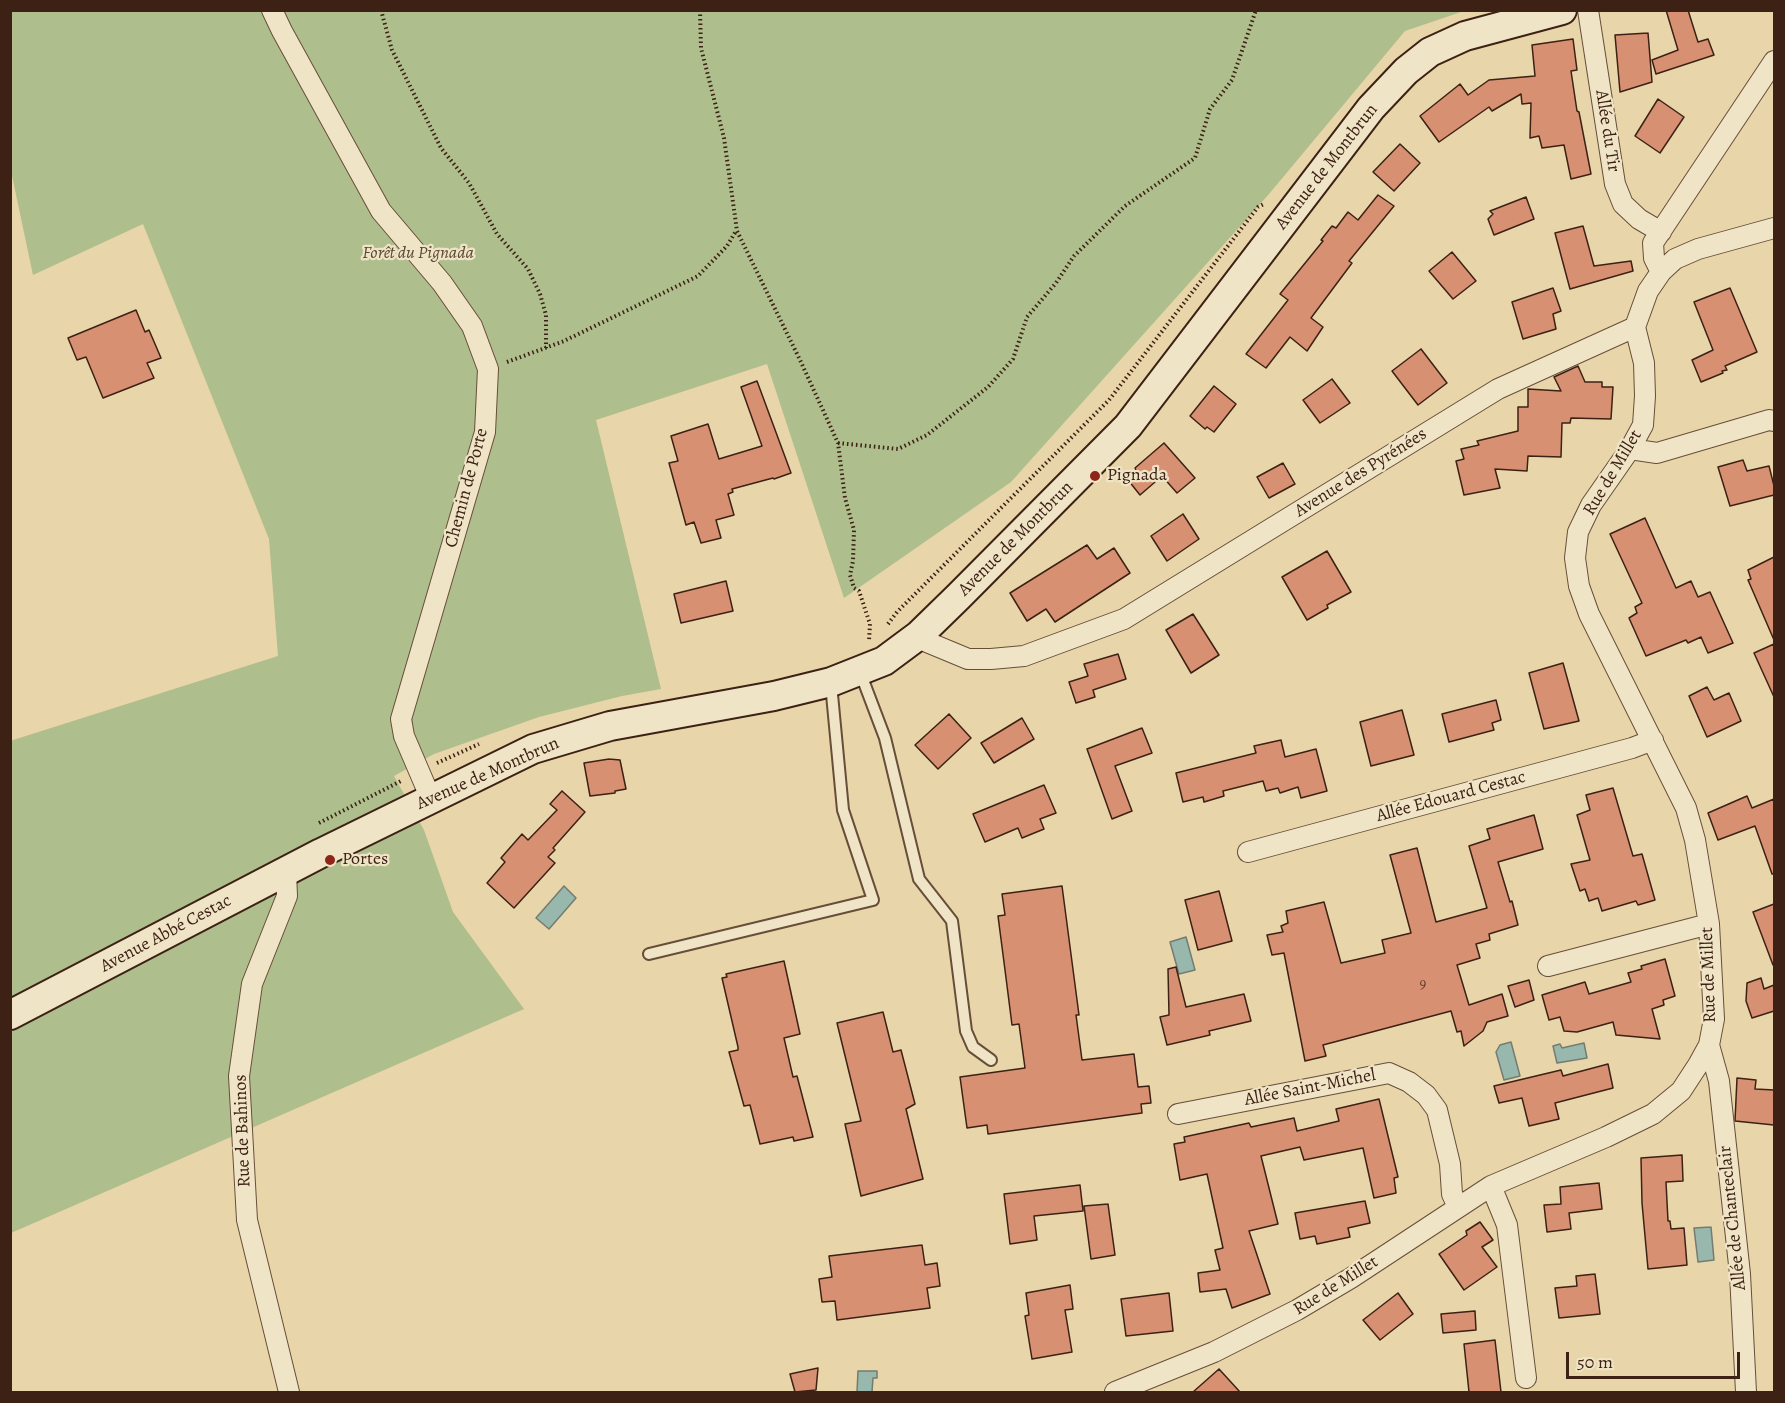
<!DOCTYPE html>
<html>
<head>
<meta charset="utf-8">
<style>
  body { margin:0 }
  #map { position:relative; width:1785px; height:1403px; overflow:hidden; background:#e8d5a9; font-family:Alegreya,serif }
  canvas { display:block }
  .frame { position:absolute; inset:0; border:12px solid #3c2114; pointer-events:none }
  .scale { position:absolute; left:1566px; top:1352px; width:174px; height:27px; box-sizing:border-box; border:3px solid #3c2114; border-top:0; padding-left:8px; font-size:18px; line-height:21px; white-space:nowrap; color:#3c2114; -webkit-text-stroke:4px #f0e4c7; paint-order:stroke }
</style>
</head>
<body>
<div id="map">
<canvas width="1785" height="1403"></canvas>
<div class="frame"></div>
<div class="scale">50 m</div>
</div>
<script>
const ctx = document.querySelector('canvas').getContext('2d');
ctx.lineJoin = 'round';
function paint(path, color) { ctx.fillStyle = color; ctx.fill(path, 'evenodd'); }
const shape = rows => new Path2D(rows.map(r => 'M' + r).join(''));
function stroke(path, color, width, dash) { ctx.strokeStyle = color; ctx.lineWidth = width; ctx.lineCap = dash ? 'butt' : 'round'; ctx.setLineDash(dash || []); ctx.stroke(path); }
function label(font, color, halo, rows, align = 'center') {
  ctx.font = font + ' Alegreya,serif'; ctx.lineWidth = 4.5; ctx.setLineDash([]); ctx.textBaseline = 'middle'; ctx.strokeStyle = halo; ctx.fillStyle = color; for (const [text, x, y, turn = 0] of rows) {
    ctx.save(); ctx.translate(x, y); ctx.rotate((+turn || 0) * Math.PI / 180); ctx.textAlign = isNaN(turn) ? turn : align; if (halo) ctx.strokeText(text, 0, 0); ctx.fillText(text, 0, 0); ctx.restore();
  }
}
paint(shape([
  [11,11,1464,11,1405,31,1269,194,1011,482,844,598,767,364,596,420,661,689,622,696,539,717,434,754,394,776,424,830,453,912,524,1009,11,1233,10,741,278,656,269,539,143,224,33,275,11,171]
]), '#afbe8d');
const water = shape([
  [564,886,576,898,549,929,536,918,564,886],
  [1186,937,1195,970,1179,974,1170,942,1186,937],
  [1511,1042,1520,1076,1504,1080,1496,1052,1500,1045,1511,1042],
  [1584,1043,1587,1058,1557,1063,1553,1046,1560,1044,1562,1048,1584,1043],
  [1711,1227,1714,1260,1698,1262,1694,1228,1711,1227],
  [858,1371,877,1371,877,1378,873,1378,872,1392,857,1392,858,1371]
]);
paint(water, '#98b8ae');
stroke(water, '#737c70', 1.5);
const building = shape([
  [1666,10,1688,10,1698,42,1708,39,1714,55,1656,74,1652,60,1678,50,1666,10],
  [1648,33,1652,82,1620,92,1615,35,1648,33],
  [1573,39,1577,70,1571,71,1577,111,1579,112,1591,174,1571,179,1564,145,1542,148,1539,136,1530,138,1531,103,1522,104,1521,94,1492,111,1489,107,1439,142,1420,116,1460,84,1468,95,1489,80,1535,76,1532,45,1573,39],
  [1658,99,1684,117,1660,153,1635,136,1658,99],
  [1400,144,1420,163,1394,191,1373,172,1400,144],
  [1378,195,1394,206,1349,261,1352,263,1311,318,1323,327,1307,351,1290,337,1266,368,1246,354,1288,300,1280,294,1323,241,1321,240,1332,226,1336,228,1348,212,1358,220,1378,195],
  [1526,197,1534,219,1494,235,1488,219,1493,214,1490,211,1526,197],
  [1583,226,1594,266,1631,261,1633,271,1570,289,1555,233,1583,226],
  [1452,252,1476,281,1453,299,1429,271,1452,252],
  [1553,288,1561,311,1553,314,1556,329,1523,339,1512,302,1553,288],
  [1730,288,1757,352,1725,366,1727,370,1722,371,1723,373,1701,382,1692,360,1713,350,1694,302,1730,288],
  [136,310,145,332,149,330,161,358,147,363,154,378,103,398,86,357,77,360,68,338,136,310],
  [1421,349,1447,383,1418,405,1392,371,1421,349],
  [1578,366,1585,382,1602,382,1602,387,1613,387,1611,419,1571,418,1570,423,1562,423,1561,457,1528,456,1527,471,1495,469,1500,488,1464,495,1456,461,1464,459,1461,449,1479,445,1477,441,1518,431,1518,407,1528,407,1528,389,1561,391,1554,377,1578,366],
  [1332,379,1350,403,1320,423,1303,400,1332,379],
  [757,381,791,473,774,479,773,478,732,489,733,492,728,494,734,515,716,520,721,538,701,543,694,522,686,525,669,463,678,461,671,436,708,424,719,459,762,446,741,387,757,381],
  [1214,386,1236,404,1214,432,1207,427,1205,429,1190,416,1214,386],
  [1164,443,1195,478,1177,493,1162,476,1140,495,1128,480,1137,472,1135,468,1164,443],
  [1743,460,1747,471,1769,466,1774,486,1774,495,1730,506,1718,467,1743,460],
  [1283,463,1295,484,1269,498,1257,477,1283,463],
  [1183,514,1199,539,1167,561,1151,536,1183,514],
  [1645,518,1676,588,1691,581,1698,597,1710,592,1733,643,1708,653,1701,637,1688,643,1686,640,1646,656,1629,618,1637,613,1635,607,1642,603,1610,534,1645,518],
  [1087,545,1097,559,1114,548,1130,573,1055,622,1046,609,1027,621,1010,593,1087,545],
  [1327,551,1351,592,1327,605,1328,608,1307,620,1282,577,1327,551],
  [1774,557,1774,640,1748,580,1751,579,1748,570,1774,557],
  [726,581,733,611,681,623,674,594,726,581],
  [1193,614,1219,655,1191,673,1166,630,1193,614],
  [1774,644,1774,697,1754,653,1774,644],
  [1118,654,1126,679,1093,690,1095,697,1076,703,1069,682,1088,676,1084,664,1118,654],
  [1563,663,1579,721,1544,729,1529,673,1563,663],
  [1707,687,1714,700,1729,693,1741,721,1707,737,1689,696,1707,687],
  [1496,700,1501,720,1492,723,1494,730,1449,742,1442,714,1496,700],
  [1402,710,1414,755,1371,766,1360,722,1402,710],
  [949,714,971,738,938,769,915,745,949,714],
  [1022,718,1034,739,994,763,981,743,1022,718],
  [1142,728,1152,753,1115,766,1132,811,1112,819,1087,749,1142,728],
  [1281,740,1285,757,1316,749,1327,791,1301,798,1298,787,1280,793,1278,788,1266,791,1263,781,1223,791,1224,796,1204,802,1203,797,1183,802,1176,773,1256,753,1254,746,1281,740],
  [609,759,620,760,626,789,615,791,615,793,590,796,584,763,609,759],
  [1044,785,1056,813,1040,819,1044,829,1022,838,1018,828,985,842,973,814,1044,785],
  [1613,788,1633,856,1642,854,1655,900,1638,905,1636,901,1602,911,1598,898,1589,901,1585,889,1580,891,1571,864,1590,860,1577,815,1590,810,1586,795,1613,788],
  [562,791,585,812,553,848,555,850,548,857,555,863,514,908,487,883,505,862,501,858,522,834,528,840,557,810,550,804,562,791],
  [1747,796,1752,808,1774,799,1774,874,1772,874,1755,826,1718,840,1708,813,1747,796],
  [1534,815,1543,849,1498,862,1510,902,1512,901,1518,925,1489,934,1490,940,1476,944,1480,958,1457,965,1469,1005,1502,994,1508,1016,1487,1022,1483,1031,1464,1046,1461,1031,1457,1032,1451,1011,1323,1045,1326,1056,1305,1061,1284,953,1272,955,1267,935,1283,932,1281,926,1288,923,1286,911,1324,902,1341,963,1385,953,1382,940,1411,933,1390,855,1417,848,1436,922,1487,908,1469,846,1490,839,1487,829,1534,815],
  [1062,886,1079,1015,1076,1015,1082,1060,1134,1054,1138,1087,1149,1086,1151,1103,1141,1104,1142,1113,988,1134,987,1125,967,1128,960,1077,1025,1068,1019,1024,1012,1025,1005,970,998,916,1005,915,1002,894,1062,886],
  [1219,891,1232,941,1198,950,1185,900,1219,891],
  [1774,904,1774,965,1773,965,1753,912,1774,904],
  [1665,959,1675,996,1663,1000,1664,1005,1652,1009,1660,1039,1616,1035,1613,1022,1577,1032,1564,1031,1560,1017,1549,1020,1542,995,1585,982,1589,994,1631,982,1628,973,1642,969,1641,966,1665,959],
  [784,961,800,1034,784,1038,793,1077,797,1076,813,1137,794,1141,793,1137,760,1144,750,1105,744,1106,729,1052,738,1050,738,1047,722,978,727,977,726,974,784,961],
  [1176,967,1186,1007,1244,994,1251,1021,1209,1031,1210,1035,1167,1045,1160,1017,1169,1015,1168,969,1176,967],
  [1761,978,1764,989,1774,985,1774,1011,1752,1018,1746,1001,1747,983,1761,978],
  [1529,980,1534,1000,1515,1007,1508,986,1529,980],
  [883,1012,893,1052,901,1050,915,1104,906,1109,923,1179,861,1196,845,1124,861,1121,837,1023,883,1012],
  [1608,1064,1613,1088,1555,1103,1559,1119,1529,1126,1522,1098,1499,1103,1494,1086,1561,1070,1563,1076,1608,1064],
  [1737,1078,1756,1080,1755,1089,1774,1090,1774,1125,1735,1121,1737,1078],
  [1379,1099,1398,1177,1394,1178,1396,1193,1374,1198,1363,1148,1304,1160,1300,1147,1261,1156,1278,1224,1249,1231,1270,1294,1232,1308,1226,1289,1200,1292,1198,1273,1220,1270,1215,1250,1223,1248,1207,1174,1180,1180,1174,1144,1185,1142,1184,1137,1249,1123,1251,1127,1294,1118,1297,1131,1339,1121,1336,1109,1379,1099],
  [1682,1155,1683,1181,1666,1182,1668,1221,1670,1221,1671,1229,1684,1228,1687,1265,1648,1269,1642,1203,1641,1158,1682,1155],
  [1599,1183,1602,1209,1569,1213,1571,1229,1547,1232,1544,1205,1561,1204,1560,1187,1599,1183],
  [1080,1185,1083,1211,1034,1216,1037,1240,1010,1244,1004,1194,1080,1185],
  [1365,1201,1370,1223,1348,1228,1350,1237,1317,1244,1315,1236,1300,1239,1295,1213,1365,1201],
  [1108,1204,1115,1255,1091,1259,1084,1206,1108,1204],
  [1480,1222,1493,1240,1482,1247,1497,1267,1464,1290,1439,1254,1467,1235,1466,1231,1480,1222],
  [922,1245,925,1265,937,1263,940,1286,927,1288,930,1308,837,1320,835,1301,822,1302,819,1279,832,1277,829,1256,922,1245],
  [1595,1274,1600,1314,1559,1318,1555,1288,1577,1286,1576,1276,1595,1274],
  [1070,1285,1073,1309,1065,1310,1072,1352,1032,1359,1025,1316,1029,1315,1026,1293,1070,1285],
  [1169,1293,1173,1331,1126,1336,1121,1299,1169,1293],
  [1398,1293,1413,1314,1380,1340,1363,1320,1398,1293],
  [1475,1311,1476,1330,1443,1333,1441,1314,1475,1311],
  [1495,1340,1501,1392,1469,1392,1464,1344,1495,1340],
  [818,1368,816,1390,795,1392,790,1374,818,1368],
  [1219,1369,1240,1392,1193,1392,1219,1369]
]);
paint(building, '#d89073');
stroke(building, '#3c2114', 1.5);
const lane = shape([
  [860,672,885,738,919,879,952,921,966,1031,973,1047,991,1060],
  [649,954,873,900,843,810,831,684]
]);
const street = shape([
  [272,10,282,31,381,211,442,283,472,326,488,369,485,432,401,719,404,736,431,799],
  [1588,10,1615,184,1623,204,1639,219,1661,232],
  [1661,272,1654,258,1653,243,1774,61],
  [1630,449,1657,453,1769,420,1774,421],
  [919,635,927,642,968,659,991,659,1024,656,1124,619,1498,389,1635,327,1648,291,1661,272,1675,259,1698,249,1774,228],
  [1248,852,1632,748,1653,740],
  [286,872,287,896,252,984,239,1076,247,1220,289,1392],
  [1548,966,1709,924],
  [1709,1045,1719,1081,1740,1274,1746,1392],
  [1178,1114,1389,1073,1409,1082,1426,1095,1437,1110,1450,1164,1452,1194,1458,1207],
  [1491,1186,1507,1225,1526,1378],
  [1115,1392,1214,1352,1297,1310,1351,1278,1491,1186,1606,1137,1653,1114,1681,1091,1698,1065,1709,1045,1714,1019,1709,924,1695,840,1686,808,1589,614,1579,586,1575,558,1578,532,1591,505,1630,449,1643,425,1645,396,1644,363,1635,327]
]);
const secondary = shape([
  [10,1015,321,853,533,749,610,726,774,696,831,682,884,661,919,635,958,597,1128,426,1371,108,1406,71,1430,52,1465,36,1562,10]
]);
stroke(lane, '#674e39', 14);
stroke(street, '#674e39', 22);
stroke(secondary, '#3c2114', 32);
stroke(shape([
  [381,10,392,50,441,148,469,183,497,234,528,269,540,294,546,315,546,348],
  [700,10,701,48,724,138,737,231,800,360,838,443,845,498,854,530,853,561,850,575,854,588,859,591,870,624,869,641],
  [507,362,564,341,698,276,727,246,736,231],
  [838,443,898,449,927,435,988,387,1013,359,1027,317,1056,283,1074,256,1125,206,1195,158,1210,109,1232,80,1256,10],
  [888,624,897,612,1109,400,1258,207,1264,204],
  [437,763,479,744],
  [319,823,401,781]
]), '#3c2114', 4, [1.5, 3]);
stroke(lane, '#f0e4c7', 10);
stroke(street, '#f0e4c7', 20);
stroke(secondary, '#f0e4c7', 28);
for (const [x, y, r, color] of [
  [1095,476,6,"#8f2418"],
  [330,860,6,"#8f2418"]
]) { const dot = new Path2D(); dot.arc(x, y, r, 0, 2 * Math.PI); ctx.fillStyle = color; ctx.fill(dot); stroke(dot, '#f0e4c7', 2); }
label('15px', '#633d2c', null, [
  ["9",1423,984]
]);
label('18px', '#3c2114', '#f0e4c7', [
  ["Allée du Tir",1607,131,81],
  ["Avenue de Montbrun",1327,167,-52],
  ["Avenue des Pyrénées",1361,473,-32],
  ["Rue de Millet",1613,473,-59],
  ["Chemin de Porte",467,488,-75],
  ["Avenue de Montbrun",1016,539,-45],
  ["Avenue de Montbrun",488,774,-24],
  ["Allée Edouard Cestac",1451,797,-15],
  ["Avenue Abbé Cestac",166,934,-28],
  ["Rue de Millet",1709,975,-92],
  ["Allée Saint-Michel",1310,1088,-11],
  ["Rue de Bahinos",243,1131,-92],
  ["Allée de Chanteclair",1733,1218,-96],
  ["Rue de Millet",1336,1286,-32]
]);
label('italic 18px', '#594832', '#f0e4c7', [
  ["Forêt du Pignada",418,254]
]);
label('18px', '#3c2114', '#f0e4c7', [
  ["Pignada",1107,476],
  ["Portes",342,860]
], 'left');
</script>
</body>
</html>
